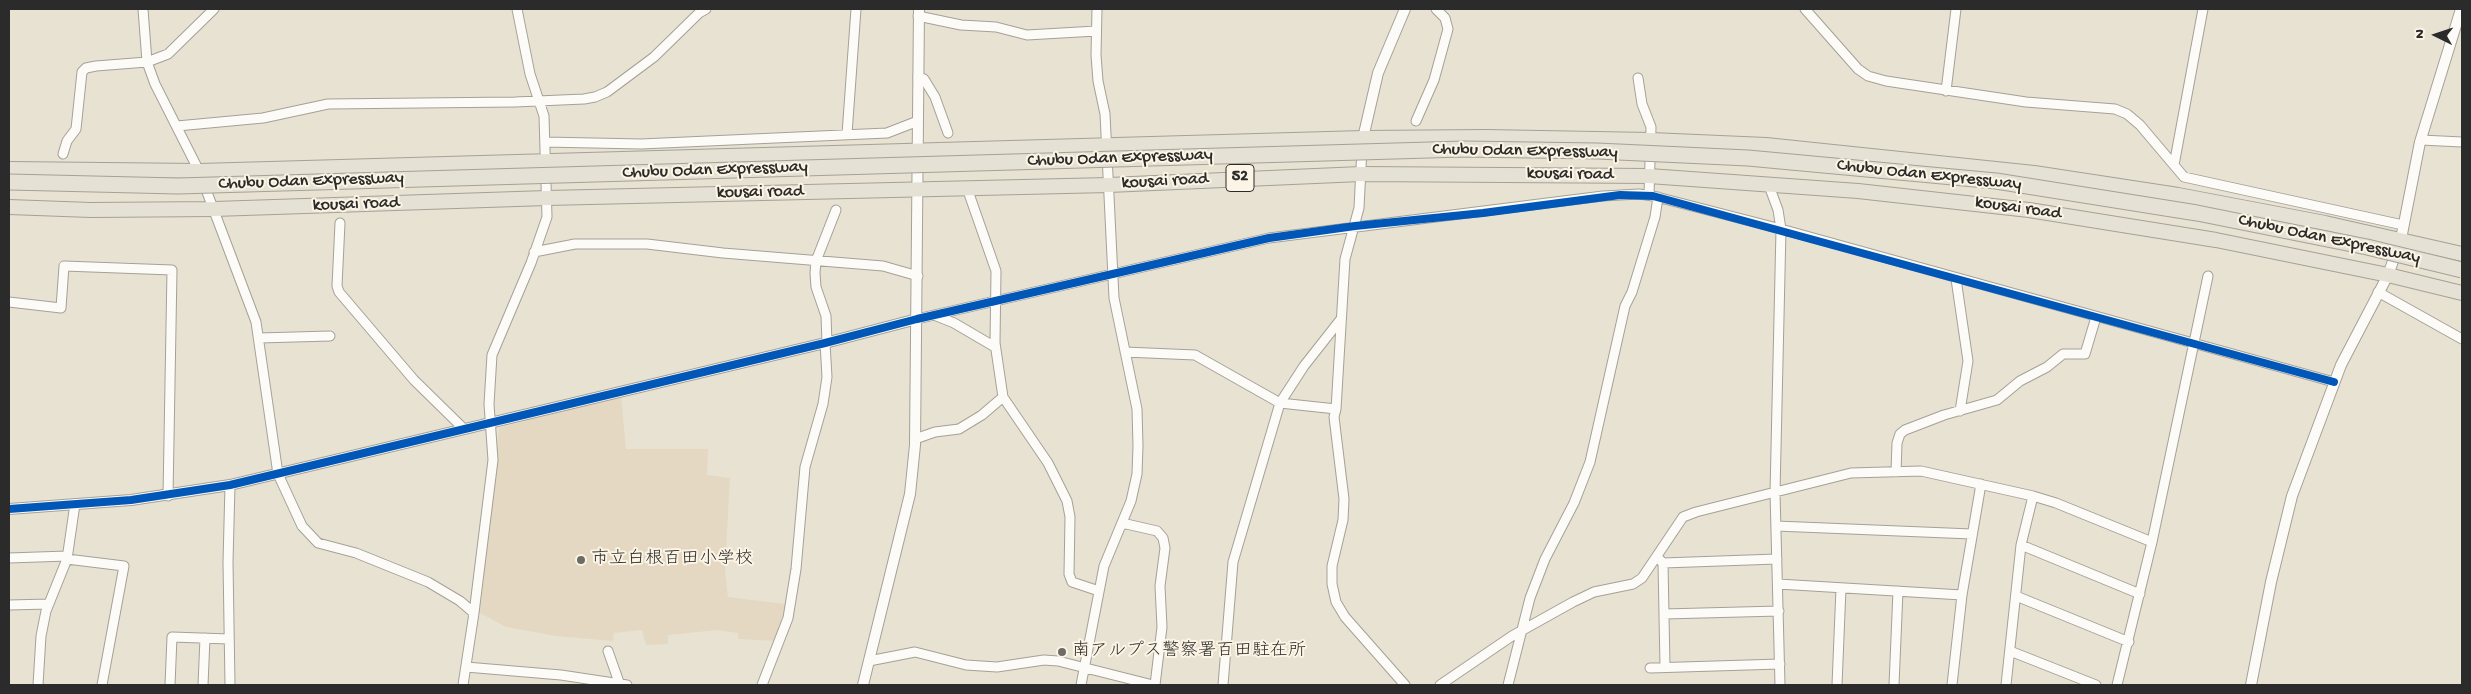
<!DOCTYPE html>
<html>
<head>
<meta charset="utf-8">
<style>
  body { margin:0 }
  #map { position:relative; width:2471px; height:694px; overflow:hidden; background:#e8e2d2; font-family:"Gochi Hand",sans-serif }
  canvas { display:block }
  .frame { position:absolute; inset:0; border:10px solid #2b2b2b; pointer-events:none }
  .north { position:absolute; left:2411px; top:10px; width:50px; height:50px; -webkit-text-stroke:4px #fcf5e5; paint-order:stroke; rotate:274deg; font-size:14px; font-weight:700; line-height:20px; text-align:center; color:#2b2b2b }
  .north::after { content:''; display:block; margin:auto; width:18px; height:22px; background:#2b2b2b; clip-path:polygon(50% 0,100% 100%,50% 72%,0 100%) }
</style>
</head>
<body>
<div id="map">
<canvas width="2471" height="694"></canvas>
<div class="frame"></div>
<div class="north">N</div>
</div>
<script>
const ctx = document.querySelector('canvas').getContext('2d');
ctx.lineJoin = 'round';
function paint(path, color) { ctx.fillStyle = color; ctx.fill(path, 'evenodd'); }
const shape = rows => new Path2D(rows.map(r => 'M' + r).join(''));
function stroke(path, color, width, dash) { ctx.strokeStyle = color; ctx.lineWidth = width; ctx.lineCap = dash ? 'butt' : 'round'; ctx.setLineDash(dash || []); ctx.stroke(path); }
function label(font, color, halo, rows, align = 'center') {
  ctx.font = font + ' "Gochi Hand","Klee One",sans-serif'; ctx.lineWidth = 4; ctx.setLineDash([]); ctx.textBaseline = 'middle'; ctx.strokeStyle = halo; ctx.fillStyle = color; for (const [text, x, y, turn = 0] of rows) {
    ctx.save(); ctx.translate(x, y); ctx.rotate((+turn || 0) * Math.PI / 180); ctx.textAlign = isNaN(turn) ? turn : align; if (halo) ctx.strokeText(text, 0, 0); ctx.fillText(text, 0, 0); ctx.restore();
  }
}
paint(shape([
  [621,396,626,449,708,449,707,475,730,478,725,569,728,597,785,604,777,641,738,639,738,633,718,630,668,635,668,644,646,645,642,630,614,633,613,641,556,636,506,627,480,613,499,428]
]), '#e5d8c2');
const minor = shape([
  [143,9,147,62,155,84,199,171,256,322,278,474,302,526,318,543,356,553,428,582,460,601,474,613],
  [1805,9,1858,69,1868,76,1886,81,2026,102,2115,109,2127,114,2140,125,2184,177,2403,225],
  [918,16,961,25,996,27,1027,35,1096,31],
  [918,77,924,79,935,97,948,133],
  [1638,78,1642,104,1651,127,1649,195],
  [1946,91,1956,9],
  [1416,121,1434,80,1448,29,1445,18,1436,9],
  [177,126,263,118,328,104,515,102,584,99,595,97,607,92,654,57,699,13,706,9],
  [847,134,856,9],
  [2421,140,2462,142],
  [545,142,641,144,887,133,918,121],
  [63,154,67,141,76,129,82,72,86,68,96,66,147,62,168,54,214,9],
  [2174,165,2203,9],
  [1768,183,1778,210,1781,229,1775,493,1780,685],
  [967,188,996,271,995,343,1003,397,1048,463,1067,501,1070,517,1069,574,1072,582,1099,591],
  [340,223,337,286,339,292,414,380,464,429],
  [534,252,575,244,647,244,723,253,883,266,918,276],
  [1956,279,1968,361,1960,411],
  [2378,292,2462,339],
  [9,302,61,308,64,266,172,270,168,496],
  [934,315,954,323,995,347],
  [917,319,1269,238,1603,196,1639,194,1653,196,1781,229,2334,382],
  [259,338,330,336],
  [827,343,826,316,816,287,815,273,816,261,836,210],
  [1125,352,1195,355,1280,403,1336,409,1334,417,1344,499,1343,520,1332,566,1332,584,1336,602,1345,617,1405,685],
  [1336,409,1345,259,1359,208,1362,148],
  [915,439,935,432,959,429,982,415,1003,397],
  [1896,472,1897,443,1900,434,1905,430,1944,415,1997,400,2020,381,2047,367,2063,354,2085,354,2096,317],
  [230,485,228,562,230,685],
  [1122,523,1157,531,1163,538,1165,548,1160,586,1162,627,1155,685],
  [1776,526,1972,534],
  [2021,545,2140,594],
  [9,558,67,556],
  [67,559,124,566,102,685],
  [1659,559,1663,563,1665,667],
  [1663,563,1777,559],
  [1778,584,1962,595],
  [2016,596,2129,642],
  [9,605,49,604],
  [1664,614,1779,611],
  [608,651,620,685],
  [2010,651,2096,685],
  [869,661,915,652,966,665,997,667,1044,660,1058,661,1153,685],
  [466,667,561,675,627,685],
  [1650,668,1780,664],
  [38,685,41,636,46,611,67,559,75,504],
  [170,685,172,637,229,639],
  [203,685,205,638],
  [463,685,474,613,493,460,489,404,492,355,531,263,547,217,544,116,530,74,517,9],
  [762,685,788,618,796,569,805,467,823,404,827,377,825,343],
  [1081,685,1104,566,1131,501,1137,474,1138,446,1137,409,1114,298,1105,114,1098,81,1096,55,1097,9],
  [1223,685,1233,562,1280,403,1304,366,1341,319],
  [1440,685,1512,636,1573,602,1594,592,1633,584,1642,578,1683,517,1696,512,1851,473,1921,471,2033,496,2056,503,2152,542],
  [1508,685,1530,598,1545,559,1574,503,1590,462,1625,306,1632,292,1655,217,1658,197],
  [1837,685,1841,588],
  [1894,685,1898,591],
  [1952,685,1962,595,1981,484],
  [2006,685,2021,545,2033,496],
  [2117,685,2152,542,2208,276]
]);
const tertiary = shape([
  [1363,138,1378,73,1405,9],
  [9,509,131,500,230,485,825,343,917,319],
  [863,685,910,494,915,445,919,9],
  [2251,685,2271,582,2292,496,2341,365,2388,275,2401,239,2420,142,2461,9]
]);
const trunk = shape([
  [9,169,199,171,1363,138,1486,137,1651,140,1766,145,2034,173,2178,195,2325,223,2462,254],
  [9,207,91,210,214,209,547,198,1109,185,1361,174,1649,176,1858,191,2029,210,2216,240,2388,275,2462,293]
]);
stroke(minor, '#a4a197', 11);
stroke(tertiary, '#a4a197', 12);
stroke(trunk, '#a4a197', 16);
stroke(minor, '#fcfbf8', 9);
stroke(tertiary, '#fcfbf8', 10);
stroke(trunk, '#e5e1d4', 14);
const motorwayBridge = shape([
  [9,182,178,186,1464,149,1597,151,1748,158,1996,181,2197,213,2367,247,2462,270]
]);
stroke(motorwayBridge, '#a4a197', 17, []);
stroke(motorwayBridge, '#e5e1d4', 15);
stroke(shape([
  [9,509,131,500,230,485,825,343,917,319,1269,238,1355,226,1483,213,1620,195,1653,196,2334,382]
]), '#0057b8', 8);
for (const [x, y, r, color] of [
  [581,560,5,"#6d6b65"],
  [1062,652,5,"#6d6b65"]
]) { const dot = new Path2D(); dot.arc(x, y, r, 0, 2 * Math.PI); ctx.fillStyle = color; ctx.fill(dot); stroke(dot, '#fcf5e5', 2); }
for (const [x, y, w] of [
  [1240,178,28]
]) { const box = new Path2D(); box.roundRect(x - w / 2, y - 13.5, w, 27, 4); ctx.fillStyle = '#fcf5e5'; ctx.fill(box); stroke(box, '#2b2b2b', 1); }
label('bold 16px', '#2b2b2b', null, [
  ["52",1240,178]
]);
label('18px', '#2b2b2b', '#fcf5e5', [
  ["Chubu Odan Expressway",1525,152,1],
  ["Chubu Odan Expressway",1120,159,-2],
  ["Chubu Odan Expressway",715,171,-2],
  ["kousai road",1570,175,1],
  ["Chubu Odan Expressway",1929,176,6],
  ["Chubu Odan Expressway",311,182,-2],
  ["kousai road",1165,182,-3],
  ["kousai road",760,193,-1],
  ["kousai road",356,205,-2],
  ["kousai road",2018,209,8],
  ["Chubu Odan Expressway",2329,240,12]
]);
label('18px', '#2b2b2b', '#fcf5e5', [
  ["市立白根百田小学校",591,560],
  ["南アルプス警察署百田駐在所",1072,652]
], 'left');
</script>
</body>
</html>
